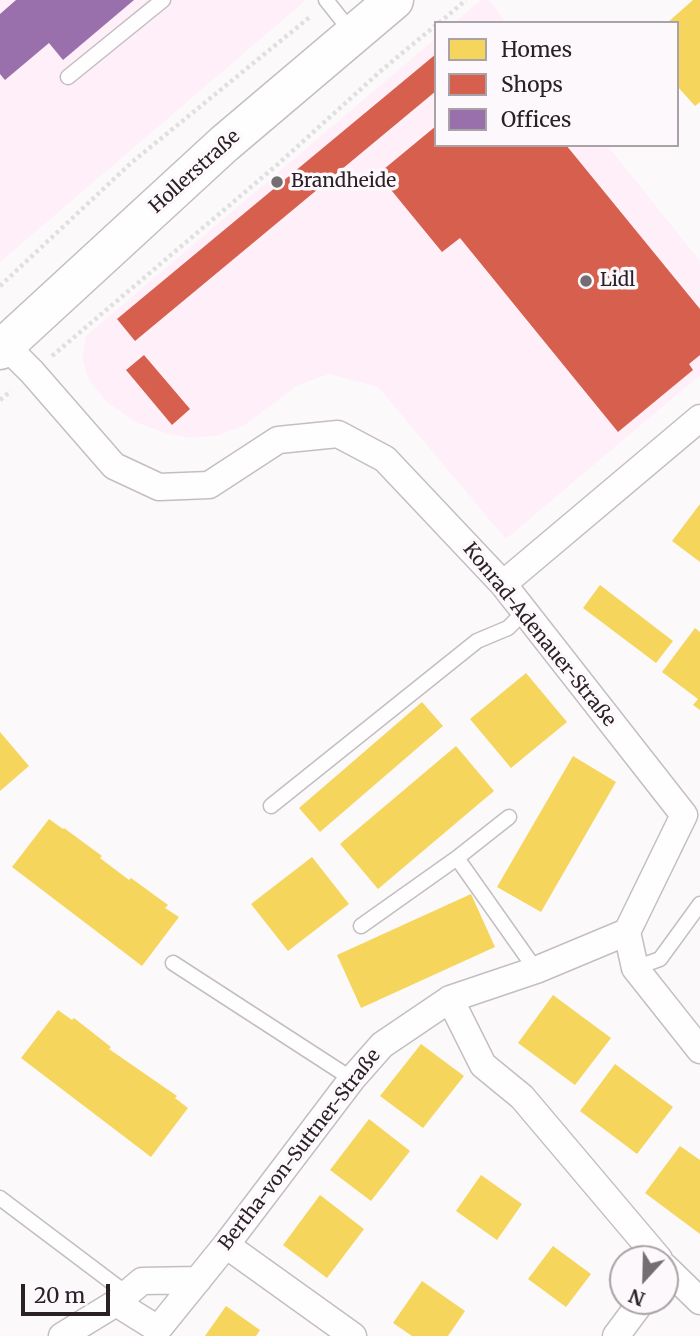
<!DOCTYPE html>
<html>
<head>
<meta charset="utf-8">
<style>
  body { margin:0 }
  #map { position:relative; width:700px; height:1336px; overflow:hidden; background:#fcf9fb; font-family:Merriweather,serif }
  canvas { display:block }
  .legend { position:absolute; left:434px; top:21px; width:245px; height:126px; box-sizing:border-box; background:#fdf8fb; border:2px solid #a9a2a6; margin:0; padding:9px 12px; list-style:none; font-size:21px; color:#2a2127 }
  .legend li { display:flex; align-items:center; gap:14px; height:35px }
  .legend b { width:35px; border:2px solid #a9a2a6 }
  .north { position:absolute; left:609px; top:1245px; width:70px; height:70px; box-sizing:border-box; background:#fdf8fb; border:2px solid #a9a2a6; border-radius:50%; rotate:202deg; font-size:19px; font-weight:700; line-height:28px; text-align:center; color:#2a2127 }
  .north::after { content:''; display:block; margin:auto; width:24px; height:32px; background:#746d71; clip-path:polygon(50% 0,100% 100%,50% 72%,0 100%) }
  .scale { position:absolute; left:21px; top:1284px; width:89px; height:32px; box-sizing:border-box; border:4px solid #2a2127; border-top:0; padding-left:9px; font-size:21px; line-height:24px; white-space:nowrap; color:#2a2127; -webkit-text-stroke:5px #fdf8fb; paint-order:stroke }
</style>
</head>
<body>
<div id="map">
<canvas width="700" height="1336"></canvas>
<ul class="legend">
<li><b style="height:19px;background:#f6d55c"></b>Homes</li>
<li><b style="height:19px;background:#d6604d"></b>Shops</li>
<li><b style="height:19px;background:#9970ab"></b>Offices</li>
</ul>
<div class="north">N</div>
<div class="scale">20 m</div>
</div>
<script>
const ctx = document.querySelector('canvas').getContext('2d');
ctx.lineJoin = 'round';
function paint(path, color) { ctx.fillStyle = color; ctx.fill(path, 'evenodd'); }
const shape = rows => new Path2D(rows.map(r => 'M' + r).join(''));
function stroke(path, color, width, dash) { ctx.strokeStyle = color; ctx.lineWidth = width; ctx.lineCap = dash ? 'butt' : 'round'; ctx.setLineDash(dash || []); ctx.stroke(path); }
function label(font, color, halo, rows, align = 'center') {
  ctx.font = font + ' Merriweather,serif'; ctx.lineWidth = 7; ctx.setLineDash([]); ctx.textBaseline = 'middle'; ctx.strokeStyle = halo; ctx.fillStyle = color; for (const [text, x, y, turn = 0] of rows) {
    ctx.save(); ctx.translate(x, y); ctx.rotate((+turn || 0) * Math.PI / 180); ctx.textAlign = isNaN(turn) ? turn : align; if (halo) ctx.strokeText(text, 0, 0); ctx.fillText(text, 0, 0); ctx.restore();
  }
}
paint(shape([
  [0,0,306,0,0,262],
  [481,0,489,0,507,23,454,23],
  [436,38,436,145,607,145,700,261,700,375,506,539,378,387,329,374,298,385,243,426,219,435,194,438,168,434,135,422,107,402,89,381,82,358,86,336]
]), '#feeff9');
paint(shape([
  [693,0,700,0,700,102,695,106,677,86,677,23,667,23],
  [700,504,700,562,672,541],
  [600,585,673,641,656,663,583,608],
  [695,628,700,632,700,710,693,705,698,699,662,672],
  [526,673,567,722,511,768,470,719],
  [422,702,443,726,320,832,299,808],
  [0,732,29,766,0,791],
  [456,746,494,791,378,889,340,844],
  [573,756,616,782,541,912,497,887],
  [49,819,63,829,64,828,102,856,100,858,129,880,131,878,168,905,165,908,179,917,142,966,12,867],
  [312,857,349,904,288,951,251,904],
  [471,894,495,947,361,1008,337,955],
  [553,995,611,1038,575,1085,518,1043],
  [58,1010,72,1020,74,1018,111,1047,109,1049,177,1096,175,1098,188,1108,151,1157,21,1058],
  [421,1044,464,1076,423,1128,380,1096],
  [615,1064,673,1107,637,1154,580,1111],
  [369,1119,410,1151,371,1201,330,1170],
  [680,1146,700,1160,700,1234,645,1193],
  [481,1175,522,1204,497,1240,456,1211],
  [320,1195,364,1229,327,1278,283,1245],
  [553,1246,591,1274,566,1307,528,1279],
  [422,1281,465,1311,448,1336,412,1336,393,1323],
  [226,1306,260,1330,256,1336,205,1336]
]), '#f6d55c');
paint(shape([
  [436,54,436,91,135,341,117,319],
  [436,126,436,145,566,145,700,309,700,355,689,364,693,370,618,432,460,238,442,252,378,174],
  [144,355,190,409,172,425,126,370]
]), '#d6604d');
paint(shape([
  [16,0,134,0,63,60,49,43,5,80,0,74,0,14]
]), '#9970ab');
const lane = shape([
  [326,0,353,34],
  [68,77,163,0],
  [271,806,477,641,508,628,524,612],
  [457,858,509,817],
  [361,926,457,858,536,970],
  [173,963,352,1079],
  [635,968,660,959,700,904],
  [0,1198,126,1293]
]);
const street = shape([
  [5,345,32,372,114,466,159,487,209,485,278,440,338,434,385,459,503,584,684,815,627,932,635,968,700,1050],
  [503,584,700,418],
  [450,999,483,1065,522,1097,659,1259],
  [226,1245,353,1336],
  [665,1267,700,1301],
  [116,1303,158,1329,226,1245,352,1079,382,1045,450,999,536,970,627,932],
  [62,1336,116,1303,142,1281,198,1280],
  [616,1336,642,1301]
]);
const primary = shape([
  [0,350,224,144,394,0]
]);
stroke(lane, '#c4bec2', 17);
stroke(street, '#c4bec2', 29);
stroke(primary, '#c4bec2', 41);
stroke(shape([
  [439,23,466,0],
  [0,286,131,163,311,16],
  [52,356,278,164,383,69,436,25],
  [0,400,11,391]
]), '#e1e0e1', 4.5, [3.5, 3.5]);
stroke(lane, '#fffefe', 14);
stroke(street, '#fffefe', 26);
stroke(primary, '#fffefe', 38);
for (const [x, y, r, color] of [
  [277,182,7,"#746d71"],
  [586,281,7,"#746d71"]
]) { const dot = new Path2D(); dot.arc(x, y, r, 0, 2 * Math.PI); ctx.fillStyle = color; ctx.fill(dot); stroke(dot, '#fdf8fb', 2.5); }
label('19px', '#2a2127', '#fdf8fb', [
  ["Hollerstraße",195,172,-42],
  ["Konrad-Adenauer-Straße",539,635,51],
  ["Bertha-von-Suttner-Straße",300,1150,-52]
]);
label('19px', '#2a2127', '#fdf8fb', [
  ["Brandheide",291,182],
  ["Lidl",600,281]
], 'left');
</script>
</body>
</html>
